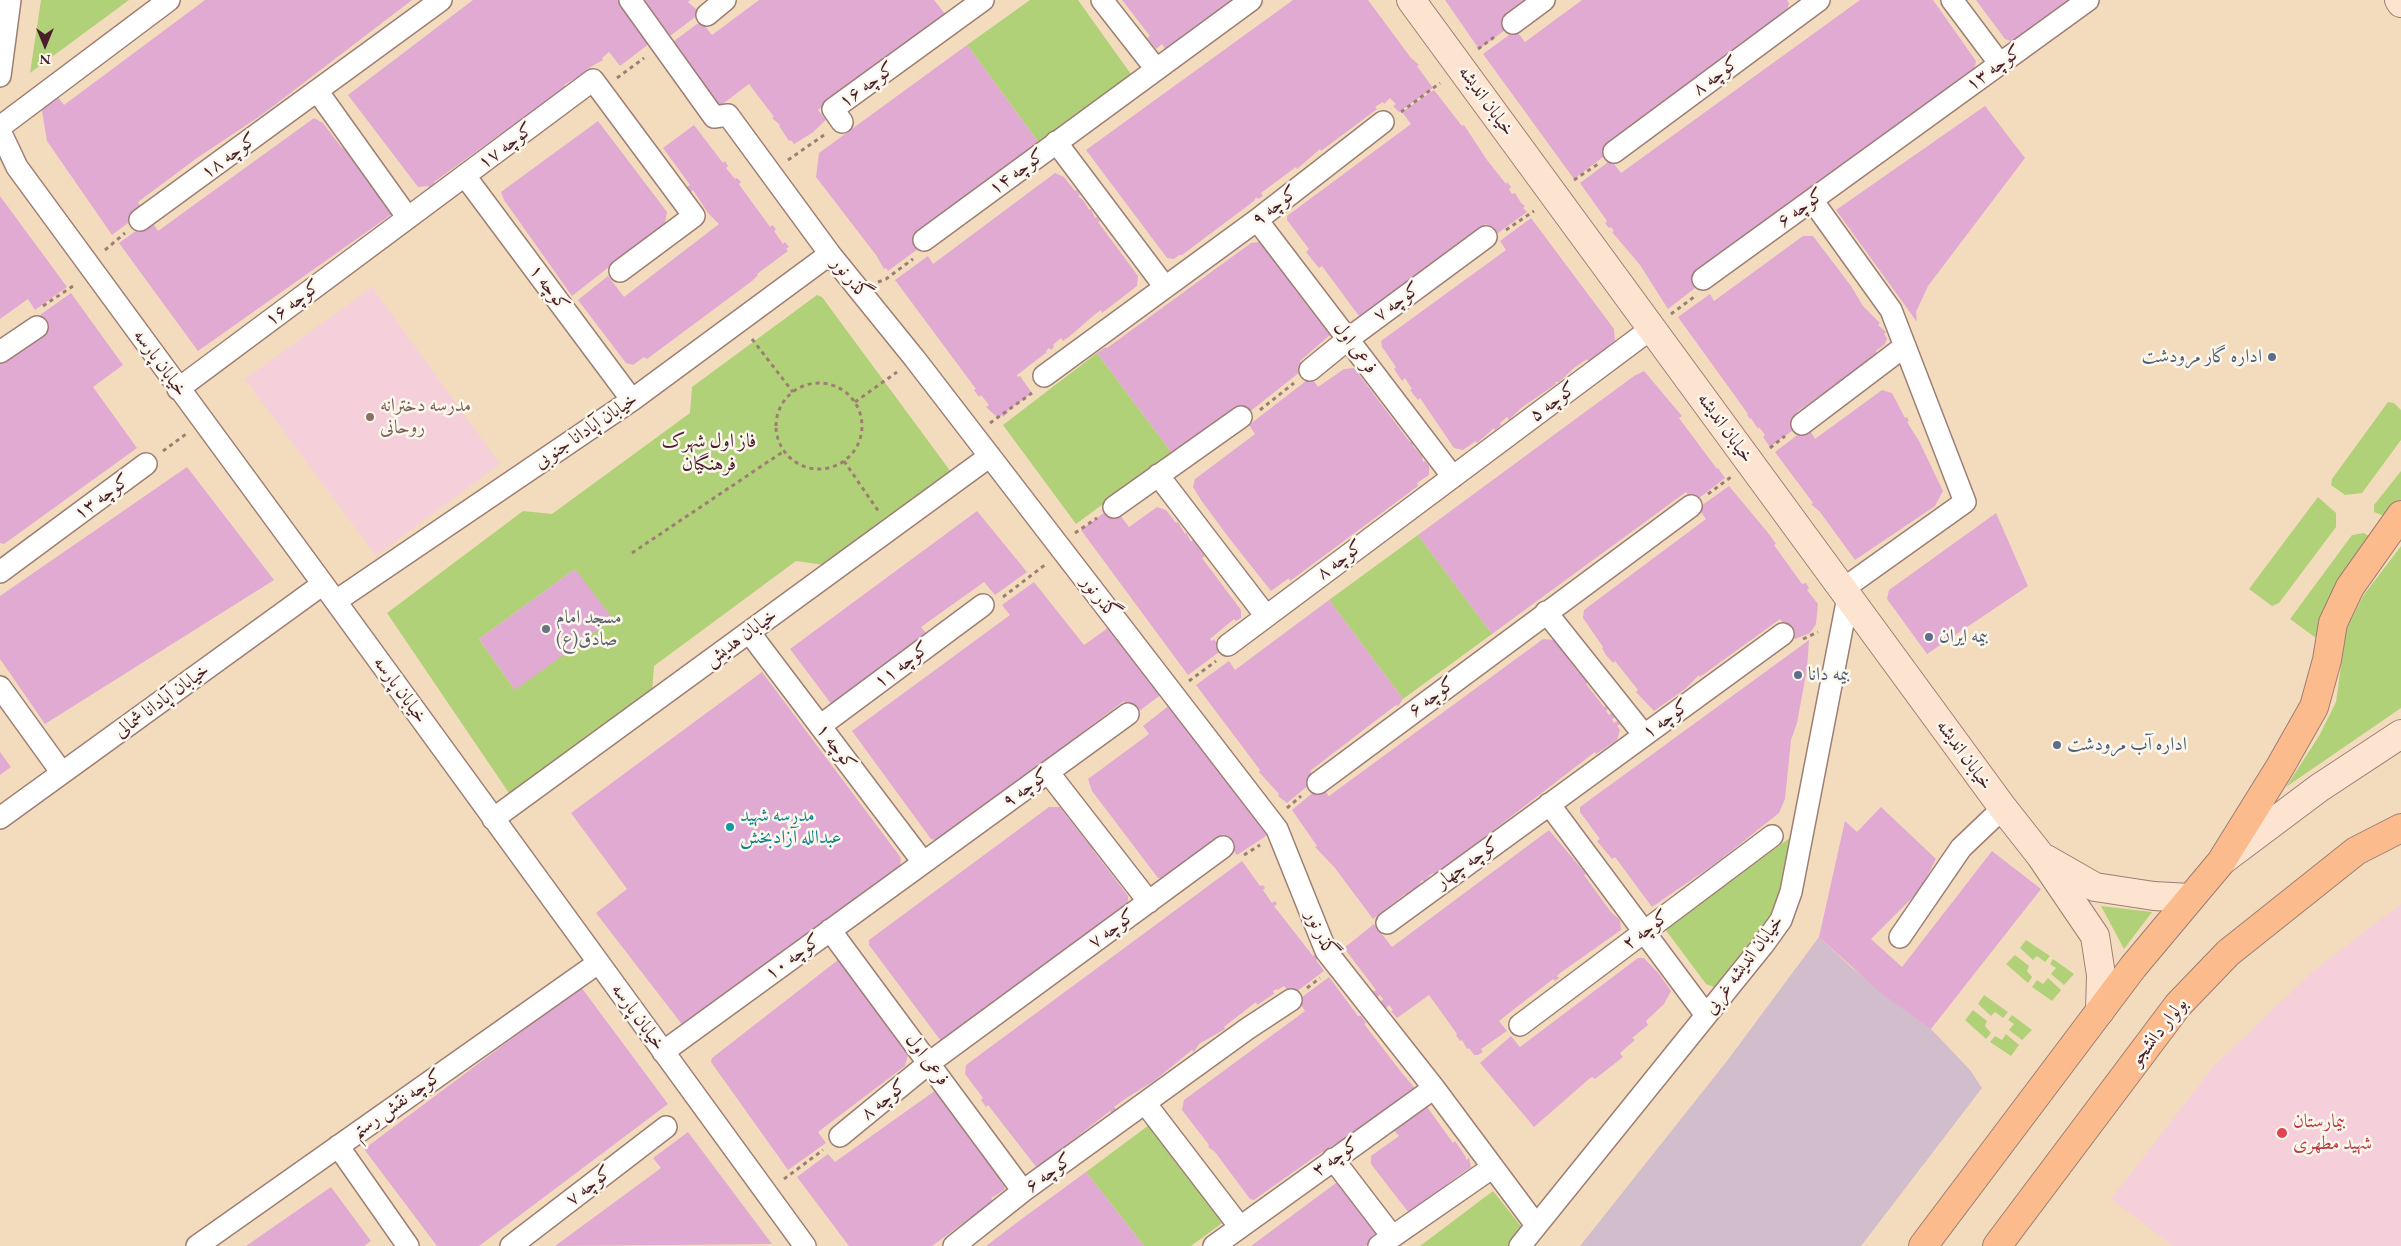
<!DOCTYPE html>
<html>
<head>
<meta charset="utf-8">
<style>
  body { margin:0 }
  #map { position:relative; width:2401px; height:1246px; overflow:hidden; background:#f3dcbe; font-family:"EB Garamond",serif }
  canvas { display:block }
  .north { position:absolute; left:20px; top:20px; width:50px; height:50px; -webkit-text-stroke:4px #fbf7ec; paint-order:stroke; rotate:180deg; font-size:14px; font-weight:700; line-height:20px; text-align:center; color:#4a1f2b }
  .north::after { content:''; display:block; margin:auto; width:18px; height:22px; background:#4a1f2b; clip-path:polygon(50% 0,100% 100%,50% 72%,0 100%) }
</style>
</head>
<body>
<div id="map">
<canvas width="2401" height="1246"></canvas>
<div class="north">N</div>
</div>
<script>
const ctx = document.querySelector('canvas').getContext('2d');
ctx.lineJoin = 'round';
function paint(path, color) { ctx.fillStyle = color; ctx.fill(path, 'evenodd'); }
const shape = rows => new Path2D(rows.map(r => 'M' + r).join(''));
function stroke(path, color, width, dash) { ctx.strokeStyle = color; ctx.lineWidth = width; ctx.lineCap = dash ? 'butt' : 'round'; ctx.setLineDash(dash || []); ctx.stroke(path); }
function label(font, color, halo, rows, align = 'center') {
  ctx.font = font + ' "EB Garamond",Amiri,serif'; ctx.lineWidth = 5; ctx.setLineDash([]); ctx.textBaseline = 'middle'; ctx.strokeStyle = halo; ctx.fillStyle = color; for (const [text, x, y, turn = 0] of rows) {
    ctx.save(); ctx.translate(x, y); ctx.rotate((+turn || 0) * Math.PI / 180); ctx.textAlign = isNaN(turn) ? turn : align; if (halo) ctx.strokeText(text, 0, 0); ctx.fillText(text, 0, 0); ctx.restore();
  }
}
paint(shape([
  [372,287,500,464,376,556,245,379],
  [2401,904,2401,1246,2173,1246,2111,1199,2213,1067,2311,973]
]), '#f5cfda');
paint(shape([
  [1819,937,1851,967,1931,1029,1970,1070,1982,1088,1861,1246,1580,1246,1727,1061]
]), '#d1bdcb');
paint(shape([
  [41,0,129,0,30,73],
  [1030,0,1078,0,1133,77,1039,143,967,45],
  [817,295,822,297,951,472,824,565,796,561,654,666,652,692,511,796,387,613,523,511,552,514,690,413,692,387],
  [575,569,515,690,479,639],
  [1097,353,1172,453,1076,524,1003,425],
  [2388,402,2394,403,2401,410,2401,440,2362,493,2345,495,2331,485,2332,479],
  [2401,471,2401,504,2384,516,2374,512,2374,505],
  [2318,497,2336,513,2336,527,2279,603,2272,606,2249,589],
  [2364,533,2370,537,2326,608,2316,638,2290,619,2352,535],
  [1418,535,1492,634,1403,699,1329,600],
  [2401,546,2401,708,2286,787,2319,736,2336,702,2346,630,2363,596],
  [1794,835,1778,903,1766,922,1714,987,1706,984,1665,929],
  [2101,906,2152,912,2124,949],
  [2026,940,2050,956,2045,962,2037,956,2033,960,2020,948],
  [2015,955,2029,966,2027,971,2032,977,2028,983,2006,964],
  [2053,959,2074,974,2064,985,2051,974,2056,968,2050,964],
  [2048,978,2061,990,2052,1001,2032,987,2037,980,2043,984],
  [1984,995,2008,1012,2003,1018,1995,1012,1991,1016,1978,1004],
  [1973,1010,1987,1021,1985,1026,1991,1033,1986,1039,1965,1020],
  [2012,1015,2032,1030,2022,1040,2009,1030,2014,1024,2008,1020],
  [2006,1034,2019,1045,2011,1056,1990,1042,1995,1036,2002,1040],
  [1149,1125,1225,1221,1191,1246,1144,1246,1086,1172],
  [1493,1191,1524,1230,1511,1246,1420,1246]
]), '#b1d178');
paint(shape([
  [205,0,412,0,263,114,197,158,138,202,144,211,112,235,47,141,39,93,49,85,64,105],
  [473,0,621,0,654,40,620,66,609,52,602,58,603,60,587,69,588,71,564,85,565,87,549,99,434,182,435,184,430,188,428,186,418,187,348,95],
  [637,0,690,0,688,2,697,10,695,12,698,15,666,39],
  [759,0,934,0,946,15,818,110,826,120,812,133,794,144,791,140,789,141,779,126,780,125,772,118,774,117,749,84,716,109,670,44,701,21,712,35],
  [1122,0,1240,0,1166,50,1162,44,1156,49,1147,38,1150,36],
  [1293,0,1368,0,1411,58,1419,65,1417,66,1433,88,1399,112,1393,106,1396,104,1390,98,1384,104,1383,102,1375,107,1377,109,1321,151,1320,149,1297,169,1296,167,1261,193,1263,196,1258,199,1256,197,1254,201,1182,255,1179,255,1174,259,1167,258,1086,150],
  [1445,0,1526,0,1505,15,1512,25,1479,49],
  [1582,0,1787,0,1789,3,1787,11,1603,149,1607,154,1574,179,1483,54,1516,30,1525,42],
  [1860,0,1933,0,1976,61,1974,71,1668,309,1640,265,1612,232,1614,231,1611,227,1609,228,1605,223,1607,221,1580,183,1611,160,1621,173],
  [1976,0,2069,0,2013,42,2005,39],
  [967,45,1039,143,917,236,915,234,913,236,922,246,888,271,886,268,884,269,876,255,816,177,819,153],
  [1434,90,1462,126,1464,125,1487,160,1506,184,1507,182,1511,187,1509,189,1512,194,1515,193,1521,203,1525,206,1523,208,1527,212,1494,236,1486,224,1359,316,1322,266,1319,268,1306,252,1309,249,1287,220,1287,216,1411,124,1402,112],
  [1985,106,2025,158,1928,286,1916,312,1917,322,1836,210],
  [314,118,323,123,342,148,344,146,392,214,198,351,119,243,151,220,158,231],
  [598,121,667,212,665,223,572,296,504,200,501,192],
  [694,125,723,163,725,161,728,166,726,168,735,179,737,178,741,182,739,184,741,187,770,227,772,225,776,229,774,231,783,244,785,242,789,247,786,249,788,251,757,274,758,275,752,281,647,359,644,357,633,365,626,363,578,300,608,276,624,297,719,224,708,213,693,190,691,192,687,187,690,185,663,148],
  [1055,173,1064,177,1075,191,1077,190,1080,195,1078,196,1084,201,1089,210,1091,209,1095,218,1097,217,1100,221,1098,222,1138,276,1137,286,1102,313,1101,310,1094,315,1070,336,1063,341,1061,338,1053,345,1054,347,1051,350,1049,348,1046,351,1047,352,1017,375,1018,377,1020,376,1032,393,1007,411,1008,413,1003,417,1002,415,998,418,986,407,989,405,981,395,979,397,974,390,976,389,895,280,928,256,933,264],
  [0,196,67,287,35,310,28,299,0,319],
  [1531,218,1614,329,1615,341,1589,362,1587,359,1574,368,1559,382,1555,382,1556,384,1521,408,1509,420,1507,417,1500,423,1501,425,1495,430,1494,428,1477,443,1476,441,1463,450,1454,448,1420,398,1418,400,1410,390,1412,389,1405,378,1402,381,1394,369,1396,367,1382,347,1381,341,1506,250,1500,241],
  [1803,236,1813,236,1851,286,1863,306,1880,323,1878,325,1886,332,1884,334,1887,338,1885,344,1876,351,1877,355,1797,412,1804,422,1770,447,1763,437,1765,435,1759,427,1758,429,1751,418,1750,419,1747,415,1748,414,1678,317,1710,294,1714,301],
  [1260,242,1295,285,1293,287,1330,335,1300,361,1305,368,1243,417,1236,408,1172,453,1097,353,1106,347,1107,348,1251,243],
  [71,293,123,365,93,387,137,448,4,544,0,543,0,361,48,326,40,315],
  [1354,368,1409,441,1414,444,1412,445,1422,456,1423,462,1425,461,1429,466,1429,475,1417,483,1418,486,1290,581,1289,578,1271,591,1229,538,1201,500,1193,487,1195,479,1255,434,1249,425,1311,377,1318,387,1344,369],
  [1644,371,1682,416,1679,418,1717,469,1718,468,1725,478,1694,502,1686,492,1492,634,1418,535,1634,376],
  [1882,390,1892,393,1905,418,1907,417,1909,421,1907,422,1919,441,1943,491,1935,506,1855,560,1820,512,1811,504,1813,503,1775,452,1808,427,1815,439],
  [187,467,274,580,45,724,0,659,0,596],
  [1729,486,1769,534,1776,544,1774,545,1802,584,1806,583,1809,588,1807,590,1818,604,1816,624,1810,633,1795,639,1780,619,1700,677,1699,675,1685,689,1654,711,1636,692,1638,690,1615,661,1613,663,1606,655,1602,648,1603,647,1583,618,1584,610,1706,519,1698,508],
  [1113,506,1129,527,1157,507,1166,510,1176,523,1178,522,1185,534,1186,532,1191,542,1193,539,1205,556,1202,558,1241,610,1241,618,1236,621,1234,619,1210,639,1212,641,1214,639,1222,650,1188,675,1081,530],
  [977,511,1027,572,995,595,984,582,921,627,926,633,832,705,790,649],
  [1996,513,2028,586,1927,654,1887,599,1889,590],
  [575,569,613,619,515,690,479,639],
  [1034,582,1084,645,1115,623,1167,690,1134,715,1124,701,950,832,949,831,935,840,931,839,852,731,1010,615,1002,605],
  [1329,600,1403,699,1398,706,1396,705,1310,771,1316,779,1287,803,1278,796,1279,794,1259,772,1260,770,1196,685,1229,661,1235,670],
  [1543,639,1554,640,1579,673,1580,672,1589,681,1586,684,1604,707,1606,706,1608,709,1606,711,1609,715,1612,713,1615,717,1612,719,1614,723,1617,721,1620,724,1617,726,1620,730,1617,740,1596,754,1595,752,1435,875,1433,873,1430,875,1424,882,1423,880,1420,882,1422,884,1407,896,1405,894,1373,919,1335,868,1315,847,1317,846,1292,810,1321,786,1329,796],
  [1809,640,1807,669,1797,723,1791,740,1785,799,1779,813,1716,863,1652,907,1615,857,1612,859,1597,841,1600,839,1580,812,1580,807],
  [762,672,901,858,900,866,684,1027,596,913,627,889,571,813],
  [1175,701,1269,834,1237,855,1224,840,1226,839,1223,834,1163,878,1158,878,1092,791,1088,779,1149,734,1143,726],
  [0,752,11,767,0,775],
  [1049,807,1060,807,1087,842,1089,841,1093,850,1128,896,1128,902,1027,979,941,1041,869,945,869,940],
  [1881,807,1936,859,1920,890,1871,939,1902,967,1992,851,2041,889,1931,1029,1881,993,1819,937,1845,821,1857,832],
  [1549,830,1586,874,1584,875,1611,912,1620,920,1621,930,1560,973,1557,976,1559,978,1555,981,1553,979,1499,1021,1507,1031,1481,1049,1483,1052,1478,1055,1474,1055,1469,1048,1467,1049,1462,1040,1460,1041,1456,1035,1457,1034,1429,995,1397,1018,1391,1011,1393,1010,1389,1005,1386,1008,1381,1002,1383,999,1380,995,1377,997,1373,992,1376,990,1344,948,1374,924,1392,947],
  [1242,861,1260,886,1263,885,1265,888,1263,890,1272,903,1275,901,1277,904,1274,906,1313,956,1315,955,1318,958,1316,960,1324,971,1292,995,1284,986,1278,990,1277,989,1273,991,1274,994,1257,1005,1256,1002,1224,1027,1225,1029,1199,1044,1194,1052,1192,1050,1154,1081,1128,1097,1114,1107,1116,1109,1112,1113,1110,1111,1037,1168,988,1105,986,1107,981,1100,983,1098,965,1074,966,1065],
  [1638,958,1644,958,1659,974,1671,991,1664,1004,1646,1021,1648,1025,1632,1038,1635,1040,1620,1053,1623,1057,1595,1079,1592,1077,1589,1079,1534,1127,1480,1063,1511,1036,1520,1047],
  [838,960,908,1055,905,1066,818,1132,826,1143,788,1170,711,1062,712,1058],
  [1329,977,1358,1016,1361,1016,1366,1023,1364,1024,1402,1073,1419,1093,1316,1156,1254,1200,1250,1199,1215,1152,1208,1147,1209,1145,1182,1110,1184,1100,1305,1011,1298,1000],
  [581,987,668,1104,479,1246,437,1246,364,1149],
  [936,1090,970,1139,991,1167,994,1165,1003,1177,1000,1179,1002,1184,1005,1185,1004,1190,991,1198,993,1201,932,1246,849,1246,797,1177,828,1154,835,1162],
  [1423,1101,1453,1143,1455,1141,1466,1157,1466,1160,1469,1158,1471,1167,1447,1184,1449,1187,1444,1190,1442,1188,1409,1213,1371,1164,1371,1156,1399,1136,1392,1128],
  [688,1132,772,1244,555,1246,661,1168,653,1158],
  [1086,1172,1144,1246,986,1246,1023,1218],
  [1336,1183,1340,1184,1379,1235,1371,1242,1365,1246,1251,1246],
  [331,1187,371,1241,364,1246,246,1246]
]), '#e0aad3');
const street = shape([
  [630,0,714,117,728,115,830,254,915,359,1277,829,1326,951,1434,1088,1536,1225],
  [1102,0,1156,69],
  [1952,0,2000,64],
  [707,15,725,0],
  [1513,23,1544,0],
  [0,76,10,0],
  [318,92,408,218],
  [842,122,833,109,983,0],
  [0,127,169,0],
  [0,131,17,167,323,584,805,1246],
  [1056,142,1165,287],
  [1614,152,1819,0],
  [465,176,632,400],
  [1812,200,1891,310,1965,502,1843,589],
  [140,220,441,0],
  [1257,220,1453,477],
  [924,240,1251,0],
  [1703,279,2088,0],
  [0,352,37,327],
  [1310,370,1348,339,1486,237],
  [1044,376,1257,220,1383,122],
  [178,389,593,80,694,216,620,271],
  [1802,424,1905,346],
  [1158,475,1266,616],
  [1114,507,1241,417],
  [0,572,146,464],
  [336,601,632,400,830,254],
  [1546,612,1644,735],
  [749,632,923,862],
  [1228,645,1652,328],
  [0,687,62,773],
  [820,726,983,605],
  [1048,772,1149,902],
  [1318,783,1691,506],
  [1549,804,1706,1015],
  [0,818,323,584],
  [493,819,990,456],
  [1387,923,1783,634],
  [830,930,1023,1191],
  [1900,937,1961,848,2003,808],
  [1520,1025,1772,836],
  [663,1052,1128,714],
  [1145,1103,1240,1227],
  [840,1136,929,1063,1223,847],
  [338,1146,408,1246],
  [1333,1159,1392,1236],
  [197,1246,598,963],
  [511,1246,666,1127],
  [954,1246,1023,1191,1247,1029,1291,1000],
  [1214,1246,1434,1088],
  [1379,1246,1493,1167],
  [1520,1246,1763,945,1781,920,1791,892,1848,597]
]);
const secondary = shape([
  [1411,0,2003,808,2040,855,2095,936,2101,975,2100,1011],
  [2399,0,2401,3],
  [2046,859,2095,887,2154,896,2190,898],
  [2223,860,2319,788,2401,734]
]);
const primary = shape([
  [1923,1246,2133,967,2221,862,2280,767,2314,707,2327,660,2333,623,2350,587,2401,515],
  [1997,1246,2178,1005,2228,953,2356,851,2401,828]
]);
stroke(street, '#9e7e74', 24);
stroke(secondary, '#9e7e74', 30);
stroke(primary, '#9e7e74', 30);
stroke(shape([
  [1478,49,1497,35],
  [617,78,644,58],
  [1401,112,1440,83],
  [788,160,824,135],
  [1574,180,1598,164],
  [1506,230,1534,211],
  [105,250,125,233],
  [878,282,886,279,913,259],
  [43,306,76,284],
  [1671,314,1694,297],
  [752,339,793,392],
  '776 426a43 43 0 1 1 86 0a43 43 0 1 1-86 0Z',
  [855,402,897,372],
  [1260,410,1294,383],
  [990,423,1032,393],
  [1770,448,1785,436],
  [163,451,186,434],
  [844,461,879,512],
  [1708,494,1731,477],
  [1075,533,1097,518],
  [632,553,784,451],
  [1003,597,1046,564],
  [1803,639,1818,632],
  [1189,681,1216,661],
  [1287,808,1301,796],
  [1244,855,1260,845],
  [1307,988,1320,978],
  [784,1179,823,1150]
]), '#9e7e74', 3, [4, 4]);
stroke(street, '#fff', 21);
stroke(secondary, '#fde4d1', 28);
stroke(primary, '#fbbb8c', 28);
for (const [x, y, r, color] of [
  [2272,357,5,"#5c6f8a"],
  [370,417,5,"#8d6e63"],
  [546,629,5,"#6b7280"],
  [1929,637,5,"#5c6f8a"],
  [1798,675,5,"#5c6f8a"],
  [2057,745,5,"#5c6f8a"],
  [730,827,5,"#0f9aa8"],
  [2282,1133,6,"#e0444e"]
]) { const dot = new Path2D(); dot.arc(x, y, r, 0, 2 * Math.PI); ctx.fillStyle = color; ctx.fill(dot); stroke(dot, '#fbf7ec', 2); }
label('19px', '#4a1f2b', '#fbf7ec', [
  ["کوچه ۱۳",1994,68,-36],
  ["کوچه ۸",1716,76,-37],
  ["کوچه ۱۶",867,85,-36],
  ["خیابان اندیشه",1486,101,54],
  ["کوچه ۱۷",506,146,-37],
  ["کوچه ۱۸",229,156,-36],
  ["کوچه ۱۴",1017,172,-36],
  ["کوچه ۹",1275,206,-38],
  ["کوچه ۶",1801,208,-36],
  ["گذر نور",851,279,50],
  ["کوچه ۱",549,288,53],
  ["کوچه ۷",1397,302,-36],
  ["کوچه ۱۶",293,303,-37],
  ["فرعی اول",1355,348,53],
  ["خیابان پارسه",160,363,54],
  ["کوچه ۵",1553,402,-37],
  ["خیابان اندیشه",1725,428,54],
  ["خیابان آپادانا جنوبی",586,431,-34],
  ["کوچه ۱۳",102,497,-36],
  ["کوچه ۸",1340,560,-37],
  ["گذر نور",1100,598,52],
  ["خیابان هدیش",741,638,-36],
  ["کوچه ۱۱",902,665,-37],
  ["خیابان پارسه",400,690,54],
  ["کوچه ۶",1432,697,-37],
  ["خیابان آپادانا شمالی",162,701,-36],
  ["کوچه ۱",1666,719,-36],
  ["کوچه ۱",836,747,53],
  ["خیابان اندیشه",1964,755,54],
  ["کوچه ۹",1026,788,-36],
  ["کوچه چهار",1468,863,-36],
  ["کوچه ۷",1112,929,-36],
  ["کوچه ۲",1646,930,-37],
  ["گذر نور",1321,934,65],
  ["کوچه ۱۰",793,957,-36],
  ["خیابان اندیشه غربی",1744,965,-53],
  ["خیابان پارسه",638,1017,54],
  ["بولوار دانشجو",2159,1032,-52],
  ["فرعی اول",927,1060,53],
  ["کوچه ۸",884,1100,-39],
  ["کوچه نقش رستم",397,1104,-35],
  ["کوچه ۳",1336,1157,-36],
  ["کوچه ۶",1049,1173,-36],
  ["کوچه ۷",589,1186,-38]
]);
label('19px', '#4e5e75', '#fbf7ec', [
  ["اداره گار مرودشت",2262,357,"right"],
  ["بیمه ایران",1939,637],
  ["بیمه دانا",1808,675],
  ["اداره آب مرودشت",2067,745]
], 'left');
label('19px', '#785e54', '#fbf7ec', [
  ["مدرسه دخترانه",380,406],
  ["روحانی",380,428]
], 'left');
label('19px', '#5b616d', '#fbf7ec', [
  ["مسجد امام",556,618],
  ["صادق(ع)",556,640]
], 'left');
label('19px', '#0d838f', '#fbf7ec', [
  ["مدرسه شهید",740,816],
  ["عبدالله آزادبخش",740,838]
], 'left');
label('19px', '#be3a42', '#fbf7ec', [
  ["بیمارستان",2293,1122],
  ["شهید مطهری",2293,1144]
], 'left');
label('20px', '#4a1f2b', '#fbf7ec', [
  ["فاز اول شهرک",709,442],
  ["فرهنگیان",709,465]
]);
</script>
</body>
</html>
